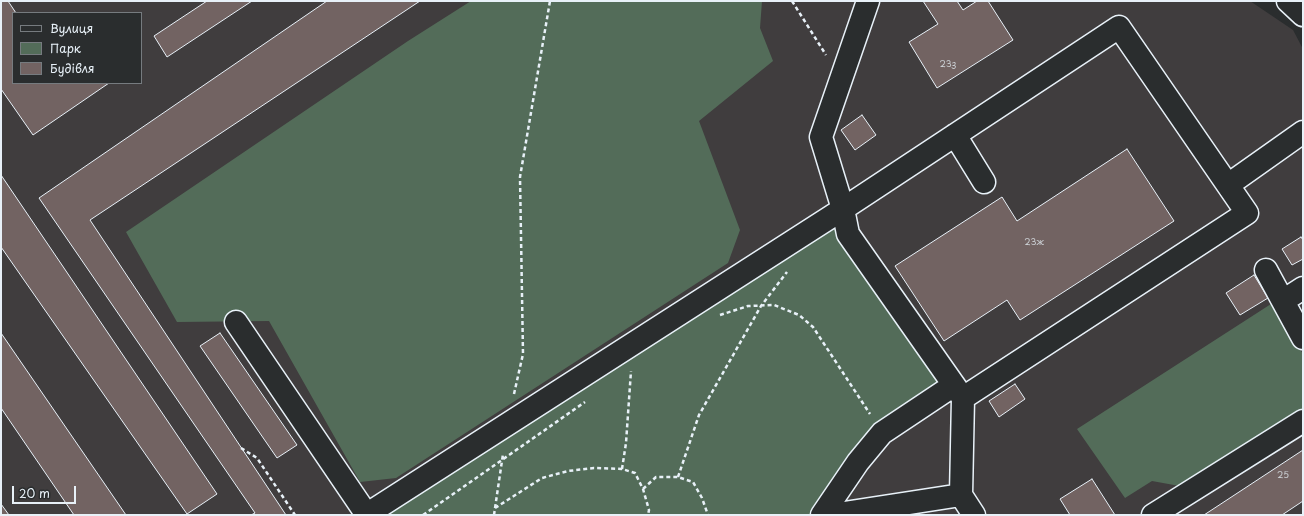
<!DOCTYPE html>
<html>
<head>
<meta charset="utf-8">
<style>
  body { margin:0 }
  #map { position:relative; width:1304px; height:516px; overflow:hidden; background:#2a2d2e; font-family:"Playpen Sans",sans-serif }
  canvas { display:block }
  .frame { position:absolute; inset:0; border:2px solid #e8f1f8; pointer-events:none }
  .legend { position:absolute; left:12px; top:12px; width:130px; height:72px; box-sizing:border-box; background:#2a2d2e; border:1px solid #767b7f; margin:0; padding:5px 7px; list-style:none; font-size:12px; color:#e8f1f8 }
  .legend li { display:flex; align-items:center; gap:8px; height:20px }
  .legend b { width:20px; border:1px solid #767b7f }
  .scale { position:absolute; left:12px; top:486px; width:64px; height:18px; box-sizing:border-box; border:2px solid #e8f1f8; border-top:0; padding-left:5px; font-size:12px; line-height:14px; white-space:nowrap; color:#e8f1f8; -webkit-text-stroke:3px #2a2d2e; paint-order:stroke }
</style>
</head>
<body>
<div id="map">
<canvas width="1304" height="516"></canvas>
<div class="frame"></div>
<ul class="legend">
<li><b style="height:5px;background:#2a2d2e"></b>Вулиця</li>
<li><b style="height:11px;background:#536c59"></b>Парк</li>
<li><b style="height:11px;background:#726362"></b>Будівля</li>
</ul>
<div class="scale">20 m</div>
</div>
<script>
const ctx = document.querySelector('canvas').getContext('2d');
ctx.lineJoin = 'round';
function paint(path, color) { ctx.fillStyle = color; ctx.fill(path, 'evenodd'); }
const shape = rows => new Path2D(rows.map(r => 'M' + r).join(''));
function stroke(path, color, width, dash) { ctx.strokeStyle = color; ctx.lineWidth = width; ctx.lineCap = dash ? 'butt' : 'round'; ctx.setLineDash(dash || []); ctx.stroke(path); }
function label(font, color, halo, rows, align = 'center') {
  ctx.font = font + ' "Playpen Sans",sans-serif'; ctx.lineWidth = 3; ctx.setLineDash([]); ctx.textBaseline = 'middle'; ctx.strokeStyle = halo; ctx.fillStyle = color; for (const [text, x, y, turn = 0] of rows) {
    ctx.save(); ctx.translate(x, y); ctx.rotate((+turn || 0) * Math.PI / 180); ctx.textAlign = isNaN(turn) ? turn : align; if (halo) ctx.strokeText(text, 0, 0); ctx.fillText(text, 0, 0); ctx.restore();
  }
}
paint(shape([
  [1,1,1250,1,1293,30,1303,49,1303,515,1,515],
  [13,13,141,13,141,83,13,83]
]), '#403d3e');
paint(shape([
  [471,1,762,1,760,28,773,61,699,121,740,230,728,263,396,478,360,482,269,321,177,322,126,232,408,41],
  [843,209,954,385,882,433,822,515,367,515],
  [1271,304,1303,354,1303,414,1185,487,1152,481,1125,498,1077,429]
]), '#536c59');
const building = shape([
  [1,1,8,1,16,13,13,13,13,83,109,83,33,135,1,89,1,1],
  [207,1,252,1,167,57,154,36,207,1],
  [327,1,420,1,90,220,286,515,251,515,255,513,39,198,327,1],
  [923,1,957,1,963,10,977,1,988,1,1013,40,937,88,909,42,938,24,923,1],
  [862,115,876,135,855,150,841,130,862,115],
  [1127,149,1174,221,1020,320,1007,300,944,341,895,266,1002,197,1017,221,1127,149],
  [1,175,217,494,187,514,1,247,1,175],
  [1301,237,1303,240,1303,259,1292,265,1282,249,1301,237],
  [1254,275,1268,298,1240,315,1226,293,1254,275],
  [1,333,126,515,74,515,1,408,1,333],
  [220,333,297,445,277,458,200,346,220,333],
  [1015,384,1025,399,999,417,989,401,1015,384],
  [1303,450,1303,501,1282,515,1204,515,1303,450],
  [1092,479,1115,515,1070,515,1060,499,1092,479],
  [1,504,9,515,1,515,1,504]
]);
paint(building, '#726362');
stroke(building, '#e8f1f8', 1);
const minor = shape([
  [1288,1,1303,15],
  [955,135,984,182],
  [1228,185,1303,132],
  [1266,270,1303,338],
  [1283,301,1303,288],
  [236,322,367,515],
  [961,495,963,398],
  [366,515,843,209,1119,27,1247,213,963,398,848,234,843,209,821,137,868,1],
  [822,515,858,462,882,433,954,385],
  [831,515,961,495,974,515],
  [1153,515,1303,421]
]);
stroke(minor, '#e8f1f8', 25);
stroke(shape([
  [792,1,826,55],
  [720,315,748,306,774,305,799,315,813,327,870,414],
  [514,394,523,354,520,177,550,1],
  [241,448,257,458,295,515],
  [622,469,626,443,631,371],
  [678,477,699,415,761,306,787,272],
  [643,489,656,477,678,477,693,482,702,498,708,515],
  [495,508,542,478,568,471,594,468,622,469,635,473,643,489,649,510,648,515],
  [423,515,585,402],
  [494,515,503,454]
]), '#e8f1f8', 2.5, [4, 3]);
stroke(minor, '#2a2d2e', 22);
label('9px', '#caced2', null, [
  ["23з",948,65],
  ["23ж",1034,243],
  ["25",1283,476]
]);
</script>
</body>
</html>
